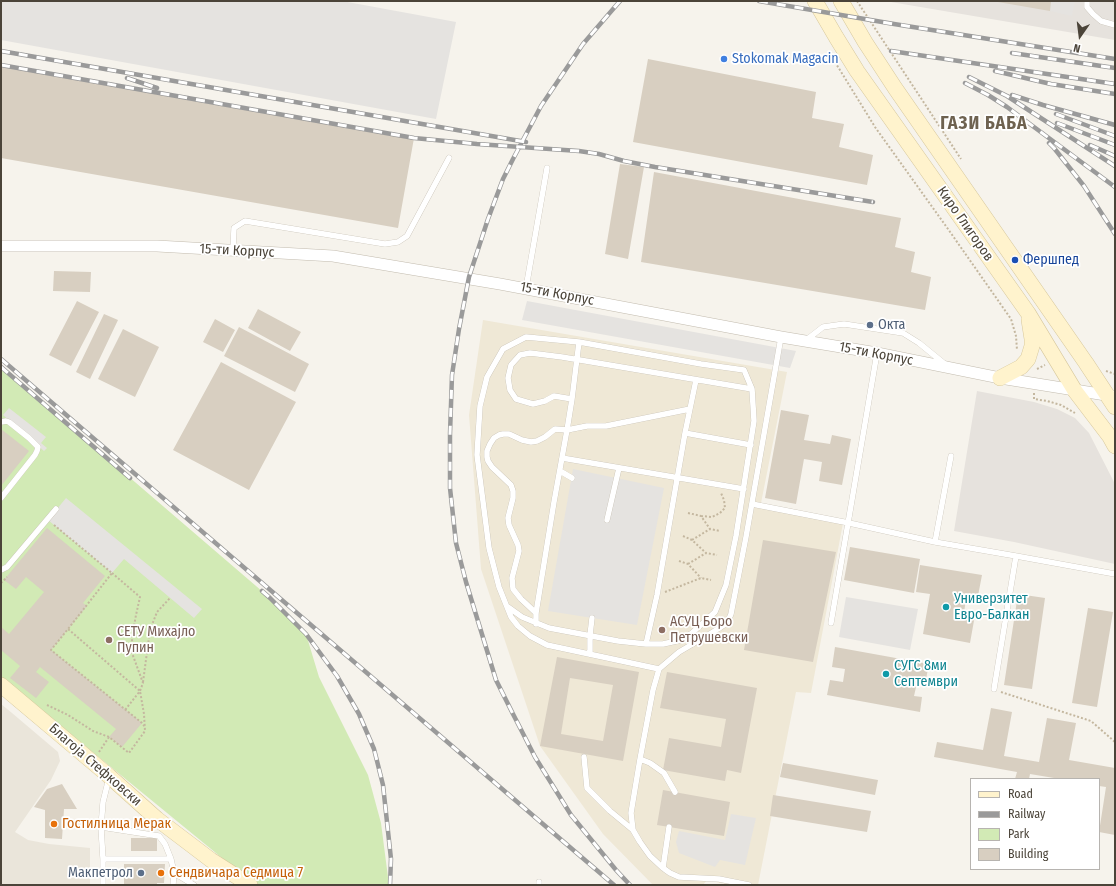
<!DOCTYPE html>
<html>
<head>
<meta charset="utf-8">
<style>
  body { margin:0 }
  #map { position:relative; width:1116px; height:886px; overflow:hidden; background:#f6f3ec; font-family:"Fira Sans Condensed",sans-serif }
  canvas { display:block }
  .frame { position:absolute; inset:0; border:2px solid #4b4439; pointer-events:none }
  .legend { position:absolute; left:970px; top:778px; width:130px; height:92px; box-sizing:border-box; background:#fff; border:1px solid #b7b4b0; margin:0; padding:5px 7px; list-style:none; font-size:12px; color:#4b4439 }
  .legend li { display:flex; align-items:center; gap:8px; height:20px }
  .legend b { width:20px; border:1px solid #b7b4b0 }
  .north { position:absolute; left:1060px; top:16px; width:40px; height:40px; -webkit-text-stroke:3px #fff; paint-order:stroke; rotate:194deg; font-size:11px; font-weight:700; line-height:16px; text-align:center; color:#4b4439 }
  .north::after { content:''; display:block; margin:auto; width:14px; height:18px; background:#4b4439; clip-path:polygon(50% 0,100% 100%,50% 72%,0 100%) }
</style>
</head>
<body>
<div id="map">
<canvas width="1116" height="886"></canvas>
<div class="frame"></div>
<ul class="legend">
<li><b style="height:5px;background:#fff3cd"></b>Road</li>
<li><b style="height:5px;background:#9a9a9a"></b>Railway</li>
<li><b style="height:11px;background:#d2eab5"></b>Park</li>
<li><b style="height:11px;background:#d8cfc1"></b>Building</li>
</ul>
<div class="north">N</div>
</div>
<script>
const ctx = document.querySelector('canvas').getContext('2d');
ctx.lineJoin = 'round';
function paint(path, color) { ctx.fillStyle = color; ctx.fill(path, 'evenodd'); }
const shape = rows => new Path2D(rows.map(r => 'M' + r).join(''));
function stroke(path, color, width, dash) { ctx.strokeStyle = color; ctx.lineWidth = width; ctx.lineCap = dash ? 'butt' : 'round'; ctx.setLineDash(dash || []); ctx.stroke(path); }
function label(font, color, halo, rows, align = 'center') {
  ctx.font = font + ' "Fira Sans Condensed",sans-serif'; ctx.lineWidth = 3.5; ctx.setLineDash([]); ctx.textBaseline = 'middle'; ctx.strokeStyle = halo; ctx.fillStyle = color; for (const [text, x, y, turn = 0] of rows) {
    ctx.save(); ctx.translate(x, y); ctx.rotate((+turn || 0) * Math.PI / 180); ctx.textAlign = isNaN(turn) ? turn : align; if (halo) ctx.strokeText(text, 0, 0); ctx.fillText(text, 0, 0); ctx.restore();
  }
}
paint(shape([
  [1,704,12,713,58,752,60,761,51,780,15,832,28,840,49,844,90,848,90,885,1,885]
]), '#eae5da');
paint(shape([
  [885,1,1115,1,1115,40],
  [977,391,1034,402,1057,409,1075,418,1089,433,1115,484,1115,564,1014,542,954,531]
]), '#e6e2dd');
paint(shape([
  [483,320,787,372,760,508,843,523,811,693,796,692,758,885,729,885,707,880,703,885,653,885,603,834,540,746,481,569,469,415]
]), '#efe8d6');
paint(shape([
  [1,367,270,598,306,634,319,677,368,775,381,823,389,885,255,885,1,677]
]), '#d2eab5');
paint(shape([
  [1,1,342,1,456,22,436,119,1,40],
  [1051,1,1075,1,1072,16,1050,11],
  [527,301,796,351,790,368,522,320],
  [9,408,46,437,41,443,47,448,44,451,3,415],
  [573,469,664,488,637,625,548,611],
  [66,498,202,609,194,618,124,559,112,573,48,520],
  [846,597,918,609,910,650,839,637],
  [731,814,756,818,745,865,720,860,715,867,679,853,676,842,679,831,725,840]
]), '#e5e3e0');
paint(shape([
  [998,1,1051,1,1050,11,998,2],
  [648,59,816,92,812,118,844,124,839,147,873,155,867,185,633,142],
  [1,65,414,138,398,228,1,158],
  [620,164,644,167,628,259,605,254],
  [654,172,901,218,895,247,915,252,911,272,931,277,925,310,641,262],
  [54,271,91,272,90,292,53,291],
  [77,301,99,312,71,366,49,355],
  [258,309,301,332,290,351,248,328],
  [104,314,118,320,90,379,76,372],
  [215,319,235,330,223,352,203,342],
  [239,327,309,364,295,392,224,356],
  [123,329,159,347,135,397,98,379],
  [221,362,296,402,249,490,173,450],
  [781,410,809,415,804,440,830,444,832,435,851,439,842,485,819,481,822,462,804,459,796,504,765,498],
  [1,429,29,451,1,486],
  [47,528,105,576,83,603,87,606,51,650,142,723,122,747,109,737,116,729,40,667,36,672,49,682,36,698,10,678,20,666,1,650,1,627,9,634,44,592,26,577,16,589,4,580],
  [763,540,836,552,813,662,744,650],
  [850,547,920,559,914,593,844,580],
  [920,565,982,575,977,601,966,599,964,613,975,615,970,643,923,634,930,594,916,592],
  [1018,594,1045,598,1032,689,1004,685],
  [1088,608,1113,612,1097,707,1072,703],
  [835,647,929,664,925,684,917,683,914,696,922,697,920,712,827,695,830,680,843,682,845,669,832,667],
  [557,657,639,672,623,761,540,746],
  [570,678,613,685,603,741,561,734],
  [667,672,757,688,741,773,727,770,725,781,663,770,669,738,721,747,726,719,660,708],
  [991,708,1012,712,1004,756,1039,762,1047,718,1076,723,1069,760,1115,768,1115,835,1099,832,1106,787,1099,786,1099,779,1060,779,1030,774,1029,779,1015,779,1017,772,934,757,937,742,983,750],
  [783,763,878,780,875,795,780,777],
  [62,784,77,809,64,809,62,839,45,838,45,810,34,807,47,789],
  [663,790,730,802,724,836,657,825],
  [773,795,871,811,867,832,770,816],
  [131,838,157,838,157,851,131,851],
  [124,864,165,864,164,883,157,883,157,885,124,885]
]), '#d8cfc1');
const lane = shape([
  [1087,1,1087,7,1093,14,1101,21,1115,25],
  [233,251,234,228,245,221,385,244,398,242,407,236,449,158],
  [526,288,547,168],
  [805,341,823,327,844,324,903,333,919,343,946,365],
  [572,399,579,342],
  [1,422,6,421,9,422,29,438,38,447,37,451,35,455,1,498],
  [685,433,751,445],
  [562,458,744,489],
  [560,471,572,478],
  [752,504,849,523,935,542,1016,556,994,689],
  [607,520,619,468],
  [935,542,951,456],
  [1016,556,1115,574],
  [1,570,7,567,56,509],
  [508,607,522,617,549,628,618,641,646,644,663,644,681,640,692,633,715,612,726,585,736,536,754,421,752,389,744,370,701,364,579,342,526,337,503,349,487,377,480,406,477,455,489,548,499,587,511,617,518,626,530,636,547,645,659,669],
  [536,613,521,599,513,589,512,578,519,551,518,545,509,525,508,518,513,498,513,491,511,485,492,467,488,461,487,457,487,451,490,444,494,438,499,435,503,434,509,434,522,440,531,442,537,441,545,437,555,429,567,430,572,399,554,396,545,401,533,404,516,399,510,390,508,378,511,365,520,355,530,353,562,357,752,389],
  [831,623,877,353],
  [536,624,536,613,554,502,567,430,587,426,606,426,690,409],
  [646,644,657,595,685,433,696,380],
  [590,654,590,635,592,618],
  [584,757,587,788,610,811,633,830],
  [640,759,631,813,633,830,640,842,650,856,663,868],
  [675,792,664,773,650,763,640,759,653,690,659,669,679,652,713,632,724,625,728,621,731,614,746,537,781,337],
  [101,827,159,836,165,844,171,859,174,873,173,885],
  [669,827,663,868,670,873,679,877,719,879,749,885],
  [103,859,171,859],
  [174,873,194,885],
  [103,885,103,859,101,827,103,802,109,778],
  [539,885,539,882]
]);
const street = shape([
  [1,246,157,246,333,256,500,284,781,337,877,353,1000,378,1112,396]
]);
const secondary = shape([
  [815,1,836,37,857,71,1028,313,1075,391,1110,437,1115,446],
  [841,1,865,42,895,88,1086,363,1115,407],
  [1000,378,1021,367,1028,359,1032,346,1032,339,1029,320],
  [1,685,109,776,157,819,211,860,250,885]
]);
stroke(lane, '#c2bbae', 6);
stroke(street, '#c2bbae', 12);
stroke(secondary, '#d6c79b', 16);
stroke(shape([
  [857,1,961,159],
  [835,62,875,127,948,229,1011,319,1016,336,1017,350],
  [1037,369,1045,365],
  [1106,371,1115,374],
  [1034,393,1034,399,1047,401,1061,405,1075,413],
  [688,513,701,516,710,529],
  [701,516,712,517,720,513,725,508,724,500,721,493],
  [54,525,112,573,68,629],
  [683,536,692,540,706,553],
  [692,540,710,529,720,531],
  [679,561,688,564,701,578],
  [688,564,706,553,717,555],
  [112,573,140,597,136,615,132,637,132,653,143,683,140,691,125,710],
  [1,583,7,577],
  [665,592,701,578,711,580],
  [143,682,150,630,157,612,170,598],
  [1001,692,1091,721,1115,742],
  [47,705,68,715,93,731,109,737],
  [99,752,109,737,129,753,145,731,144,714,140,691,68,629,51,650,142,723,145,727]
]), '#c4b79f', 2, [2, 2]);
stroke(lane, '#fff', 5.5);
stroke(street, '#fff', 11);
stroke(secondary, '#fff3cd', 15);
const rail = shape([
  [620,1,583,44,541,106,513,159,503,179,488,219,469,277,459,329,452,375,450,434,450,488,456,543,466,582,496,680,513,714,535,757,571,815,616,870,630,885],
  [759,1,894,24,1115,59],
  [1,51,526,142],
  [891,51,1115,84],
  [1012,53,1115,68],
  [1,65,414,138,477,144,579,151,599,154,624,161,655,167,873,202],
  [995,71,1051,84,1115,94],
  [969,77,1007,96,1030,111,1115,166],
  [127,78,157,88],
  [965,83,988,95,1007,107,1115,187],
  [1012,95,1043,105,1115,125],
  [1056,114,1115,136],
  [1057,123,1115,145],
  [1049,143,1054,148,1084,186,1115,234],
  [1090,145,1115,156],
  [1,359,614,885],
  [1,367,130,478],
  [262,591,270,598,306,634,337,676,359,714,374,749,383,785,391,859,390,885]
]);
stroke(rail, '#9a9a9a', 4.5);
stroke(rail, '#fff', 3, [9]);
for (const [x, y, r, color] of [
  [724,59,4,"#3f7fe0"],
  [1015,260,4,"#1a4fb4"],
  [870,325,4,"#5c6f8a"],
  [946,607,4,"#0f9aa8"],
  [662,630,4,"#8d6e63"],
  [109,640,4,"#8d6e63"],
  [886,674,4,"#0f9aa8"],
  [54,824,4,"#e8710a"],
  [141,873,4,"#5c6f8a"],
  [161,873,4,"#e8710a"]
]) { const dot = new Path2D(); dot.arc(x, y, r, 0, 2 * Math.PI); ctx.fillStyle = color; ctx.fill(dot); stroke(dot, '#fff', 1.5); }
label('14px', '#366cbe', '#fff', [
  ["Stokomak Magacin",732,59]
], 'left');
label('14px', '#4b4439', '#fff', [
  ["Киро Глигоров",965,224,55],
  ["15-ти Корпус",237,251,3],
  ["15-ти Корпус",557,294,11],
  ["15-ти Корпус",876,354,11],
  ["Благоја Стефковски",95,765,41]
]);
label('14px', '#164399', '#fff', [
  ["Фершпед",1023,260]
], 'left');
label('14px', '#4e5e75', '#fff', [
  ["Окта",878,325],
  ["Макпетрол",133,873,"right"]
], 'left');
label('14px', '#0d838f', '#fff', [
  ["Универзитет",954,599],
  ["Евро-Балкан",954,615],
  ["СУГС 8ми",894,666],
  ["Септември",894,682]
], 'left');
label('14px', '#785e54', '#fff', [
  ["АСУЦ Боро",670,622],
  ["Петрушевски",670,638],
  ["СЕТУ Михајло",117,632],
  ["Пупин",117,648]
], 'left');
label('14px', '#c56008', '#fff', [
  ["Гостилница Мерак",62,824],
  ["Сендвичара Седмица 7",169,873]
], 'left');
ctx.letterSpacing = '1px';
label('bold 18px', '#6e6250', '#fff', [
  ["ГАЗИ БАБА",984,124]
]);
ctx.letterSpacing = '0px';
</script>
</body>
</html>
